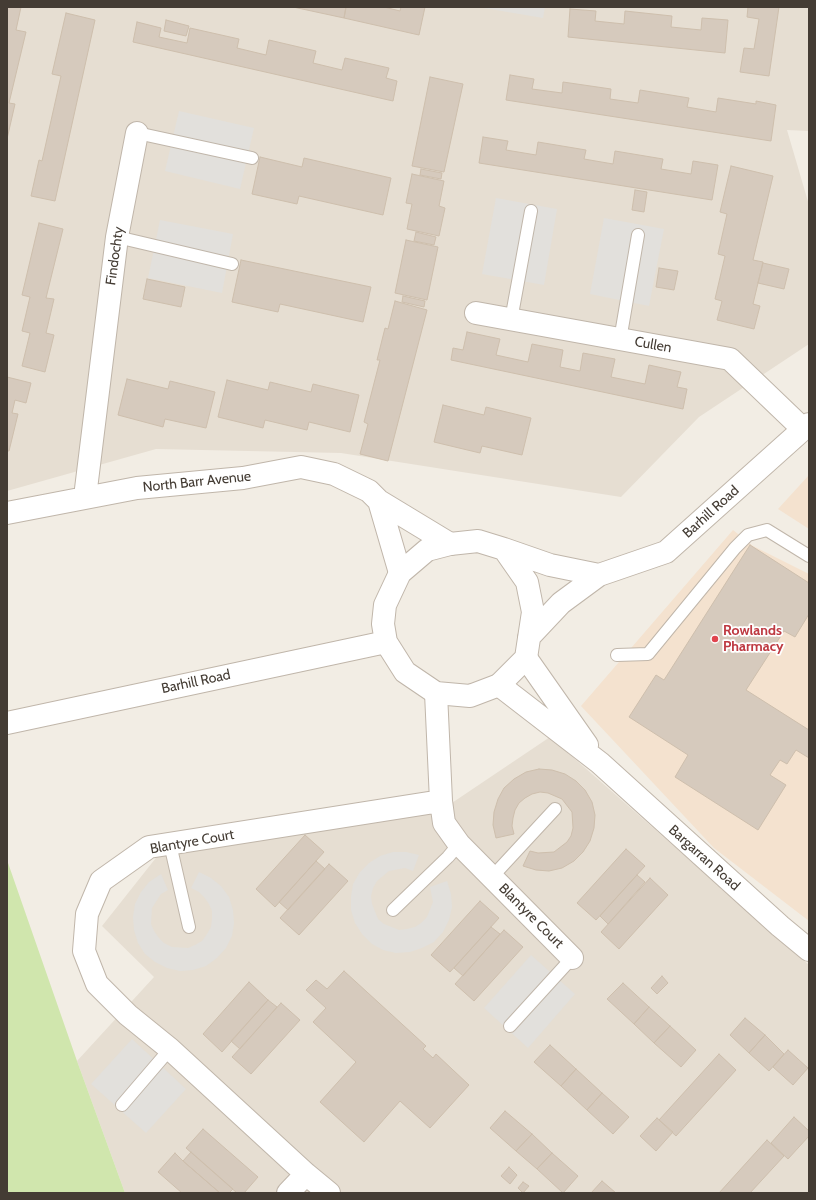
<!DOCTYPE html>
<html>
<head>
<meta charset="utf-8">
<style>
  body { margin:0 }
  #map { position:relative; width:816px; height:1200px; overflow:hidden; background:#f2ede4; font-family:Cabin,sans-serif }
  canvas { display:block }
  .frame { position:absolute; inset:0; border:8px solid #443c34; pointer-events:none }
</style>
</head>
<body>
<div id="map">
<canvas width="816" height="1200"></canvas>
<div class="frame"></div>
</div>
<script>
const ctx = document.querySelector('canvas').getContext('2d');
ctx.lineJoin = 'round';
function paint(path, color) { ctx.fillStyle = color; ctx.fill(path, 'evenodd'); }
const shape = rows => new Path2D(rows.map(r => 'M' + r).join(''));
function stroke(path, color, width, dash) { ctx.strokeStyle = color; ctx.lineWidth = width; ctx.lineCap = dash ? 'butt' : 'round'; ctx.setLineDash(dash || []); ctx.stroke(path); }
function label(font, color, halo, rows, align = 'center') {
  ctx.font = font + ' Cabin,sans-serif'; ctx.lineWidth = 3.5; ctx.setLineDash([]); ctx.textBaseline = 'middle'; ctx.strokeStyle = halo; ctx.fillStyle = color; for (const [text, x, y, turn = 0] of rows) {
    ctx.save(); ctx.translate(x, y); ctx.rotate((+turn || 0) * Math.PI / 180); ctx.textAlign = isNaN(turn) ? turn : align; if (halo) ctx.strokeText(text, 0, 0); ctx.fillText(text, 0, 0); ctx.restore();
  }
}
paint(shape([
  [7,7,809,7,809,131,787,130,809,205,809,344,699,417,621,497,341,453,156,449,7,491],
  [550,737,809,965,809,1193,125,1193,77,1061,154,977,102,926,159,854,437,813]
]), '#e6ded2');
paint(shape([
  [809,475,809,529,778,509],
  [733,530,753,546,809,574,809,921,714,848,581,706]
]), '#f4e2cf');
paint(shape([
  [7,860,77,1061,125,1193,7,1193]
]), '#d0e6ad');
paint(shape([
  [478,7,545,7,543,18],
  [179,111,254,128,240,189,165,171],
  [496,198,557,209,544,285,482,274],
  [604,218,664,229,649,306,590,294],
  [160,220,233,234,222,293,148,278],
  [393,852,406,852,419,855,413,871,405,868,389,871,377,881,373,888,371,896,372,904,378,919,384,924,399,930,407,929,415,927,421,923,427,917,433,902,430,887,447,881,451,894,452,907,449,920,443,932,434,942,422,948,410,952,396,953,383,950,372,944,362,934,355,923,351,910,351,897,353,884,360,872,369,863,380,856],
  [199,872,211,878,221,886,229,897,233,910,234,923,232,936,226,948,217,958,206,966,193,970,180,971,167,968,155,962,145,954,138,943,134,930,133,917,135,904,141,892,149,882,161,874,168,890,161,894,152,908,151,924,154,931,159,938,164,943,172,947,188,948,195,945,202,941,207,934,211,927,212,919,212,911,209,904,204,897,199,892,191,888],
  [531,955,575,994,528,1048,484,1008],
  [132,1039,186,1089,146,1133,91,1084]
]), '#e2e0dc');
const building = shape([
  [7,7,21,7,16,30,26,32,9,103,15,104,7,139,7,7],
  [293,7,346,7,344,18,293,7],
  [346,7,384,7,400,11,401,7,425,7,419,35,344,18,346,7],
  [748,7,779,7,769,76,740,72,744,48,754,49,759,19,747,17,748,7],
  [570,9,596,11,595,21,624,24,625,11,672,16,671,27,701,30,702,18,728,20,725,53,568,37,570,9],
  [66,13,95,20,55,201,31,196,39,160,42,161,61,76,52,74,66,13],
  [166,20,189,26,186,36,164,31,166,20],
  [137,22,161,28,159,37,187,43,190,28,239,39,237,48,266,55,269,40,316,51,313,63,342,70,345,58,389,68,386,78,397,81,393,101,133,42,137,22],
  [510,75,534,79,532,89,562,93,563,82,611,89,610,99,638,103,640,90,689,98,687,107,716,112,718,98,756,104,756,101,776,105,771,141,506,100,510,75],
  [430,77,463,84,444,172,412,166,430,77],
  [483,137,508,141,506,150,536,155,538,142,586,150,584,159,613,164,615,151,663,159,661,169,691,174,693,161,718,165,712,200,479,163,483,137],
  [260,157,302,167,304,158,391,178,383,215,299,196,297,204,252,194,260,157],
  [731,166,773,176,753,260,763,262,753,304,760,306,754,329,717,320,722,301,715,299,725,256,718,254,727,214,720,212,731,166],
  [421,169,442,173,441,179,420,175,421,169],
  [412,174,444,181,439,206,445,208,439,236,407,229,412,204,406,203,412,174],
  [635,190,647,192,644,212,632,210,635,190],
  [39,223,63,229,46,298,54,299,46,333,54,335,45,372,22,366,30,333,22,331,30,297,22,295,39,223],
  [416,232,436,237,434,245,414,241,416,232],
  [406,240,438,247,427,300,395,293,406,240],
  [241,260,371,287,363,322,280,304,278,312,232,302,241,260],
  [763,263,789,269,784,289,758,283,763,263],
  [659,268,678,271,674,290,656,287,659,268],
  [147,279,185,287,181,307,143,299,147,279],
  [403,296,425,301,424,307,402,302,403,296],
  [395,301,427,310,388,461,360,454,368,424,364,422,380,360,377,360,385,328,388,329,395,301],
  [467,332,500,339,496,355,528,362,532,344,563,350,560,367,580,371,583,353,615,359,611,377,645,384,649,365,681,372,677,387,687,389,683,409,451,360,453,348,463,350,467,332],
  [7,377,31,383,26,403,15,400,12,413,18,414,9,451,7,451,7,377],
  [127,379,168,389,170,381,215,392,206,428,165,419,163,427,118,415,127,379],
  [227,380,268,390,270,382,311,392,313,384,359,395,350,432,309,422,307,430,265,420,263,428,218,417,227,380],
  [443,405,484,415,486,407,531,418,522,455,482,446,480,453,434,442,443,405],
  [750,545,809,583,809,614,795,637,784,631,746,690,809,730,809,758,796,750,787,764,780,760,770,775,786,785,758,830,675,777,688,755,629,717,656,675,664,680,750,545],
  [539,769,552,770,565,774,576,781,585,790,592,802,595,815,594,828,590,841,583,852,574,861,562,868,549,871,536,870,523,866,530,851,538,853,554,852,567,842,571,836,573,828,572,812,562,799,548,793,540,792,532,794,525,798,519,803,515,810,513,818,512,826,514,834,496,838,493,825,494,812,498,799,504,788,514,779,526,772,539,769],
  [305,835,324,852,275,907,256,889,305,835],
  [626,849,645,866,596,920,577,903,626,849],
  [316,861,325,869,288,910,279,902,316,861],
  [329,864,348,881,299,935,280,918,329,864],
  [637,875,645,882,608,924,600,916,637,875],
  [650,878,668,895,619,949,601,932,650,878],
  [480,901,499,918,450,972,431,955,480,901],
  [491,927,500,934,463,976,454,968,491,927],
  [504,930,523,947,474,1001,455,984,504,930],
  [344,971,426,1046,423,1049,433,1058,436,1054,469,1085,430,1128,400,1101,364,1142,320,1102,356,1062,313,1022,326,1008,306,990,316,980,327,989,344,971],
  [662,976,668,983,657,994,651,988,662,976],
  [249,982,268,1000,222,1052,203,1034,249,982],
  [623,983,649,1007,634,1024,607,999,623,983],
  [268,1000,277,1007,240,1049,231,1041,268,1000],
  [281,1003,300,1020,251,1074,232,1057,281,1003],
  [649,1007,670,1026,654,1043,634,1024,649,1007],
  [745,1018,765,1035,749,1053,730,1035,745,1018],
  [670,1026,696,1050,681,1067,654,1043,670,1026],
  [765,1035,784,1054,769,1071,749,1053,765,1035],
  [550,1045,576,1069,561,1086,534,1062,550,1045],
  [788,1050,808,1068,793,1085,773,1067,788,1050],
  [719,1054,736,1070,676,1136,659,1120,719,1054],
  [576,1069,602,1093,587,1110,561,1086,576,1069],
  [602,1093,629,1117,613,1134,587,1110,602,1093],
  [505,1111,532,1134,516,1151,490,1128,505,1111],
  [794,1117,809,1131,809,1136,788,1159,771,1143,794,1117],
  [657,1118,673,1132,656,1151,640,1136,657,1118],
  [203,1129,258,1177,244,1193,237,1193,186,1148,203,1129],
  [532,1134,552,1153,537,1169,516,1151,532,1134],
  [767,1140,784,1156,750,1193,719,1193,767,1140],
  [191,1152,233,1189,229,1193,220,1193,183,1161,191,1152],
  [175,1153,183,1161,220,1193,182,1193,158,1172,175,1153],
  [552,1153,578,1176,563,1193,537,1169,552,1153],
  [509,1167,517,1175,510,1184,501,1176,509,1167],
  [602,1181,616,1193,591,1193,602,1181],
  [523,1182,529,1186,523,1193,518,1188,523,1182]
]);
paint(building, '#d6cabd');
stroke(building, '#cebfad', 1);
const service = shape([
  [137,133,252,158],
  [117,237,232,264],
  [511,320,531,211],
  [620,340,638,235],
  [617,655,648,654,735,548,748,535,767,530,809,556],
  [170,844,189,927],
  [492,877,555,809],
  [393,910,448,857,459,844],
  [510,1026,572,958],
  [122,1105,170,1049]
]);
const minor = shape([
  [476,313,730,359,803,429],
  [85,497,117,237,137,133],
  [379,501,400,573],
  [7,513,137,488,243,478,301,467,334,474,369,491,379,501,450,544],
  [526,658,587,745],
  [499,685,600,763,780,926,809,950],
  [436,693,441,801,444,823,459,844,572,958],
  [288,1193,306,1174],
  [329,1193,306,1174,170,1049,128,1015,97,984,84,951,87,914,101,881,149,847,441,801]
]);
const tertiary = shape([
  [504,549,527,582,533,612,526,658,499,685,470,696,436,693,405,672,386,642,383,624,385,605,400,573,427,550,450,544,478,541,504,549,550,565,599,575],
  [529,637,561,603,599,575,666,552,809,424],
  [7,723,386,642]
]);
stroke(service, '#c0b6aa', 14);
stroke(minor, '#c0b6aa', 24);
stroke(tertiary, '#c0b6aa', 24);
stroke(service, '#fff', 12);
stroke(minor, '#fff', 22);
stroke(tertiary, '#fff', 22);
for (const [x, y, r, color] of [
  [715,639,4,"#e0444e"]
]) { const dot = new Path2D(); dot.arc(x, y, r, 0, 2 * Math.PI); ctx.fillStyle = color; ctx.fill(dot); stroke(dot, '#fff', 1.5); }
label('14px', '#443c34', '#fff', [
  ["Findochty",115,256,-82],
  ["Cullen",653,345,10],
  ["North Barr Avenue",197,482,-6],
  ["Barhill Road",711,512,-42],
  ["Barhill Road",196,682,-12],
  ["Blantyre Court",192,842,-10],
  ["Bargarran Road",704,858,42],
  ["Blantyre Court",531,916,45]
]);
label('bold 14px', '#be3a42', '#fff', [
  ["Rowlands",723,631],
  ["Pharmacy",723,647]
], 'left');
</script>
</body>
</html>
